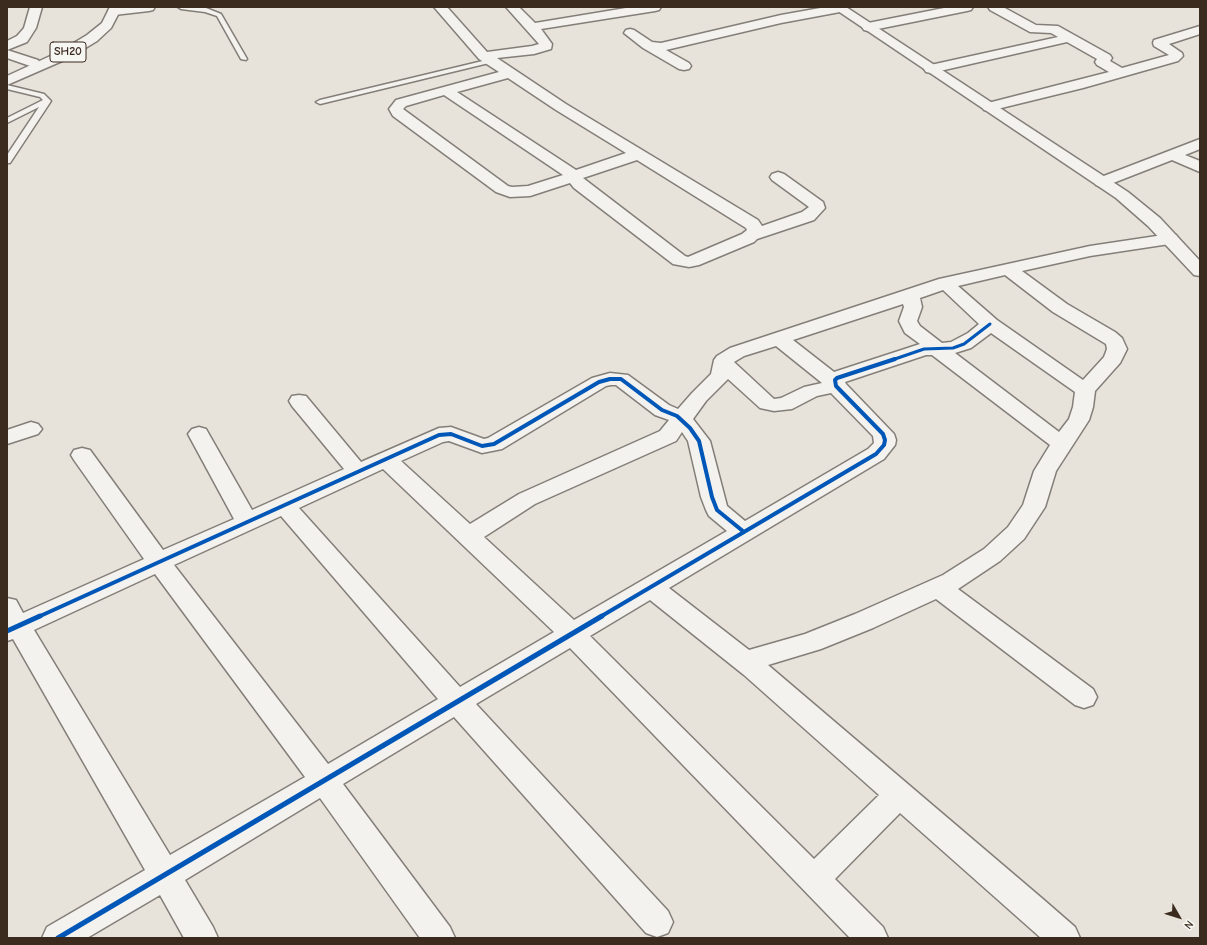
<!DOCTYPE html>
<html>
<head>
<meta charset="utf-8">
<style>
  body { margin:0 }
  #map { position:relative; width:1207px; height:945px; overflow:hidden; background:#e8e3da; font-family:"Comic Neue",sans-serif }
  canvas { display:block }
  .frame { position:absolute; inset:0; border:8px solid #3b2a1e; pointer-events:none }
  .north { position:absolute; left:1159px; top:897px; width:40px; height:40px; -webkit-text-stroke:3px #f6f6f2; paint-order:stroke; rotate:129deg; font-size:11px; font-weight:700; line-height:16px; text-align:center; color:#3b2a1e }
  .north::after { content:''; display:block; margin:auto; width:14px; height:18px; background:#3b2a1e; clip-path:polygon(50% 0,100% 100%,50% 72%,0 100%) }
</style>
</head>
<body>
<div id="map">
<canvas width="1207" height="945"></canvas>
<div class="frame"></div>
<div class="north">N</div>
</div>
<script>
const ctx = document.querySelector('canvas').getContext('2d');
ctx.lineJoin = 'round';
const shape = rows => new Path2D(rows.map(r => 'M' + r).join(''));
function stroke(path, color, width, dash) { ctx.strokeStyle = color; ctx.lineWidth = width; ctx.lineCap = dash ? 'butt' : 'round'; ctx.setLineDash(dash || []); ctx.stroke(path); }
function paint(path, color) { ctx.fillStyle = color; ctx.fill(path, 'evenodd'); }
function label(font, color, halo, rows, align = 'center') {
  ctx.font = font + ' "Comic Neue",sans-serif'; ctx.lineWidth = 3; ctx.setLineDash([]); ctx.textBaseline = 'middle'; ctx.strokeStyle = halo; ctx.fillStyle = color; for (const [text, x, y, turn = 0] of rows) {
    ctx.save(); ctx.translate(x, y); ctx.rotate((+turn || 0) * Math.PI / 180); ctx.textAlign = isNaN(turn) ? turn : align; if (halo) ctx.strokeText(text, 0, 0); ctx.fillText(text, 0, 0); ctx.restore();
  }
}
const lane = shape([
  [178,7,206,8,221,14,247,59,246,60,241,59,217,16,205,12,181,9,178,7],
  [491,59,493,60,493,62,320,104,316,102,320,100,491,59],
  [7,85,44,94,51,101,10,163,7,163,7,155,39,107,7,123,7,118,43,100,40,97,7,89,7,85]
]);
const street = shape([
  [30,7,42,7,36,28,27,42,7,50,7,41,17,36,24,28,30,7],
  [117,7,155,7,153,10,149,11,114,15,110,14,108,11,110,8,117,7],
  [434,7,447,7,487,52,532,46,539,44,506,7,519,7,535,23,632,7,661,7,659,10,655,11,541,29,552,44,551,49,534,54,497,58,566,104,758,220,762,226,802,212,809,207,772,180,770,177,772,174,778,172,784,174,823,202,825,208,814,220,757,239,754,242,699,265,689,267,673,264,574,188,570,183,530,196,510,197,496,192,393,116,389,109,396,100,499,72,479,59,434,7],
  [508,78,556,110,626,153,576,170,457,92,508,78],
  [444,95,563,175,528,186,512,187,508,186,403,109,406,106,444,95],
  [637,160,746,228,747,230,742,234,688,257,685,256,583,178,637,160],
  [826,7,846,8,844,11,840,12,781,23,666,50,689,63,691,66,689,69,684,70,679,69,643,48,624,33,626,30,630,29,634,30,652,42,661,43,781,15,826,7],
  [949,7,973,7,971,10,967,11,868,31,864,30,862,27,864,24,868,23,949,7],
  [988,7,1003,7,1036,25,1058,26,1110,55,1112,58,1110,61,1122,68,1169,55,1154,46,1153,43,1154,40,1200,26,1200,34,1169,44,1182,53,1183,56,1178,61,1083,88,989,111,984,110,982,107,984,104,1109,72,1097,65,1095,62,1097,59,1067,42,931,73,926,72,924,69,926,66,1058,37,1051,33,1030,32,990,10,988,7],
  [7,50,38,60,40,63,38,66,33,67,7,58,7,50],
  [1200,139,1200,149,1185,155,1200,161,1200,172,1172,160,1108,185,1102,187,1096,185,1094,182,1096,179,1200,139],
  [1170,234,1176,235,1179,239,1176,243,1090,256,1022,271,1067,304,1115,332,1122,338,1127,349,1120,363,1095,391,1093,407,1089,420,1056,471,1045,507,1024,539,1000,561,958,589,1093,689,1097,697,1093,705,1084,708,1075,705,936,599,873,628,821,649,768,665,1044,900,1075,927,1080,938,1041,938,900,813,835,879,883,927,888,938,850,938,570,648,476,704,668,911,673,922,668,933,657,937,646,933,454,717,343,784,450,927,455,938,420,938,320,798,185,880,213,927,218,938,184,938,160,895,87,938,42,938,47,927,145,870,13,639,7,641,7,598,16,600,23,613,144,559,74,460,71,455,74,450,82,448,90,450,163,550,234,519,188,434,192,429,199,427,206,429,252,510,344,469,292,406,289,401,292,396,299,395,306,396,361,462,439,428,451,427,484,439,488,438,592,378,610,373,628,375,669,405,678,409,692,393,711,374,714,360,717,356,730,348,939,279,1090,246,1170,234],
  [1005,275,1053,312,1106,344,1107,349,1104,357,1083,380,997,320,958,286,1005,275],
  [943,290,979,324,968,333,951,342,942,343,920,326,917,321,922,307,920,298,943,290],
  [903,304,904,307,899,321,905,333,920,344,834,372,793,340,903,304],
  [991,333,1075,392,1073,407,1069,419,1059,432,955,353,971,348,991,333],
  [776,346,822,383,804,387,781,398,774,399,734,362,744,356,776,346],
  [926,355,932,355,1050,445,1034,471,1023,505,1008,527,984,549,943,575,855,614,805,634,749,650,669,588,884,459,895,445,896,440,894,434,846,384,845,382,926,355],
  [728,379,760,408,774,411,792,409,817,396,831,393,873,436,874,443,868,449,745,521,727,506,710,441,693,419,706,401,728,379],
  [611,385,616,385,655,415,669,420,660,431,519,494,470,524,401,461,443,442,449,441,482,453,502,449,606,386,611,385],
  [682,432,688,441,701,497,706,510,709,516,727,531,574,620,484,537,535,504,676,441,682,432],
  [383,469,554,632,460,687,299,508,383,469],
  [281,516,438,699,328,764,174,565,281,516],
  [155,574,305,777,170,855,34,630,155,574],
  [650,600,744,675,879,795,814,859,590,636,650,600],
  [31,422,38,424,42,429,38,434,7,444,7,430,31,422]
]);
const secondary = shape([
  [832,7,846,7,1128,192,1160,218,1200,261,1200,276,1194,275,1148,226,1116,198,832,7]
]);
const primary = shape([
  [110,7,122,7,111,28,97,41,69,58,7,85,7,76,59,52,87,35,102,23,110,7]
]);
stroke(lane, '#847e78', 3);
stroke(street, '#847e78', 3);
stroke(secondary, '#847e78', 3);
stroke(primary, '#847e78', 3);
paint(lane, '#f3f2ef');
paint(street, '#f3f2ef');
paint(secondary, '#f3f2ef');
paint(primary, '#f3f2ef');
stroke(shape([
  [892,360,924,349,953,348,964,344,990,324]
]), '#0057b8', 3);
stroke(shape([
  [38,617,439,435,451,434,482,446,494,444,599,382,610,379,621,379,662,410,677,416,690,428,699,441,712,497,717,510,744,532],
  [600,617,876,454,884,445,885,440,883,434,836,386,835,380,837,378,895,359]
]), '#0057b8', 4);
stroke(shape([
  [7,631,40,616],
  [58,938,602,616]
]), '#0057b8', 5);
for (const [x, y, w] of [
  [68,52,36]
]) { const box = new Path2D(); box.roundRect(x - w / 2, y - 10, w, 20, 3); ctx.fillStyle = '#f6f6f2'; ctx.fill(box); stroke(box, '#3b2a1e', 1); }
label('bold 12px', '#3b2a1e', null, [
  ["SH20",68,52]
]);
</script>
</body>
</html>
